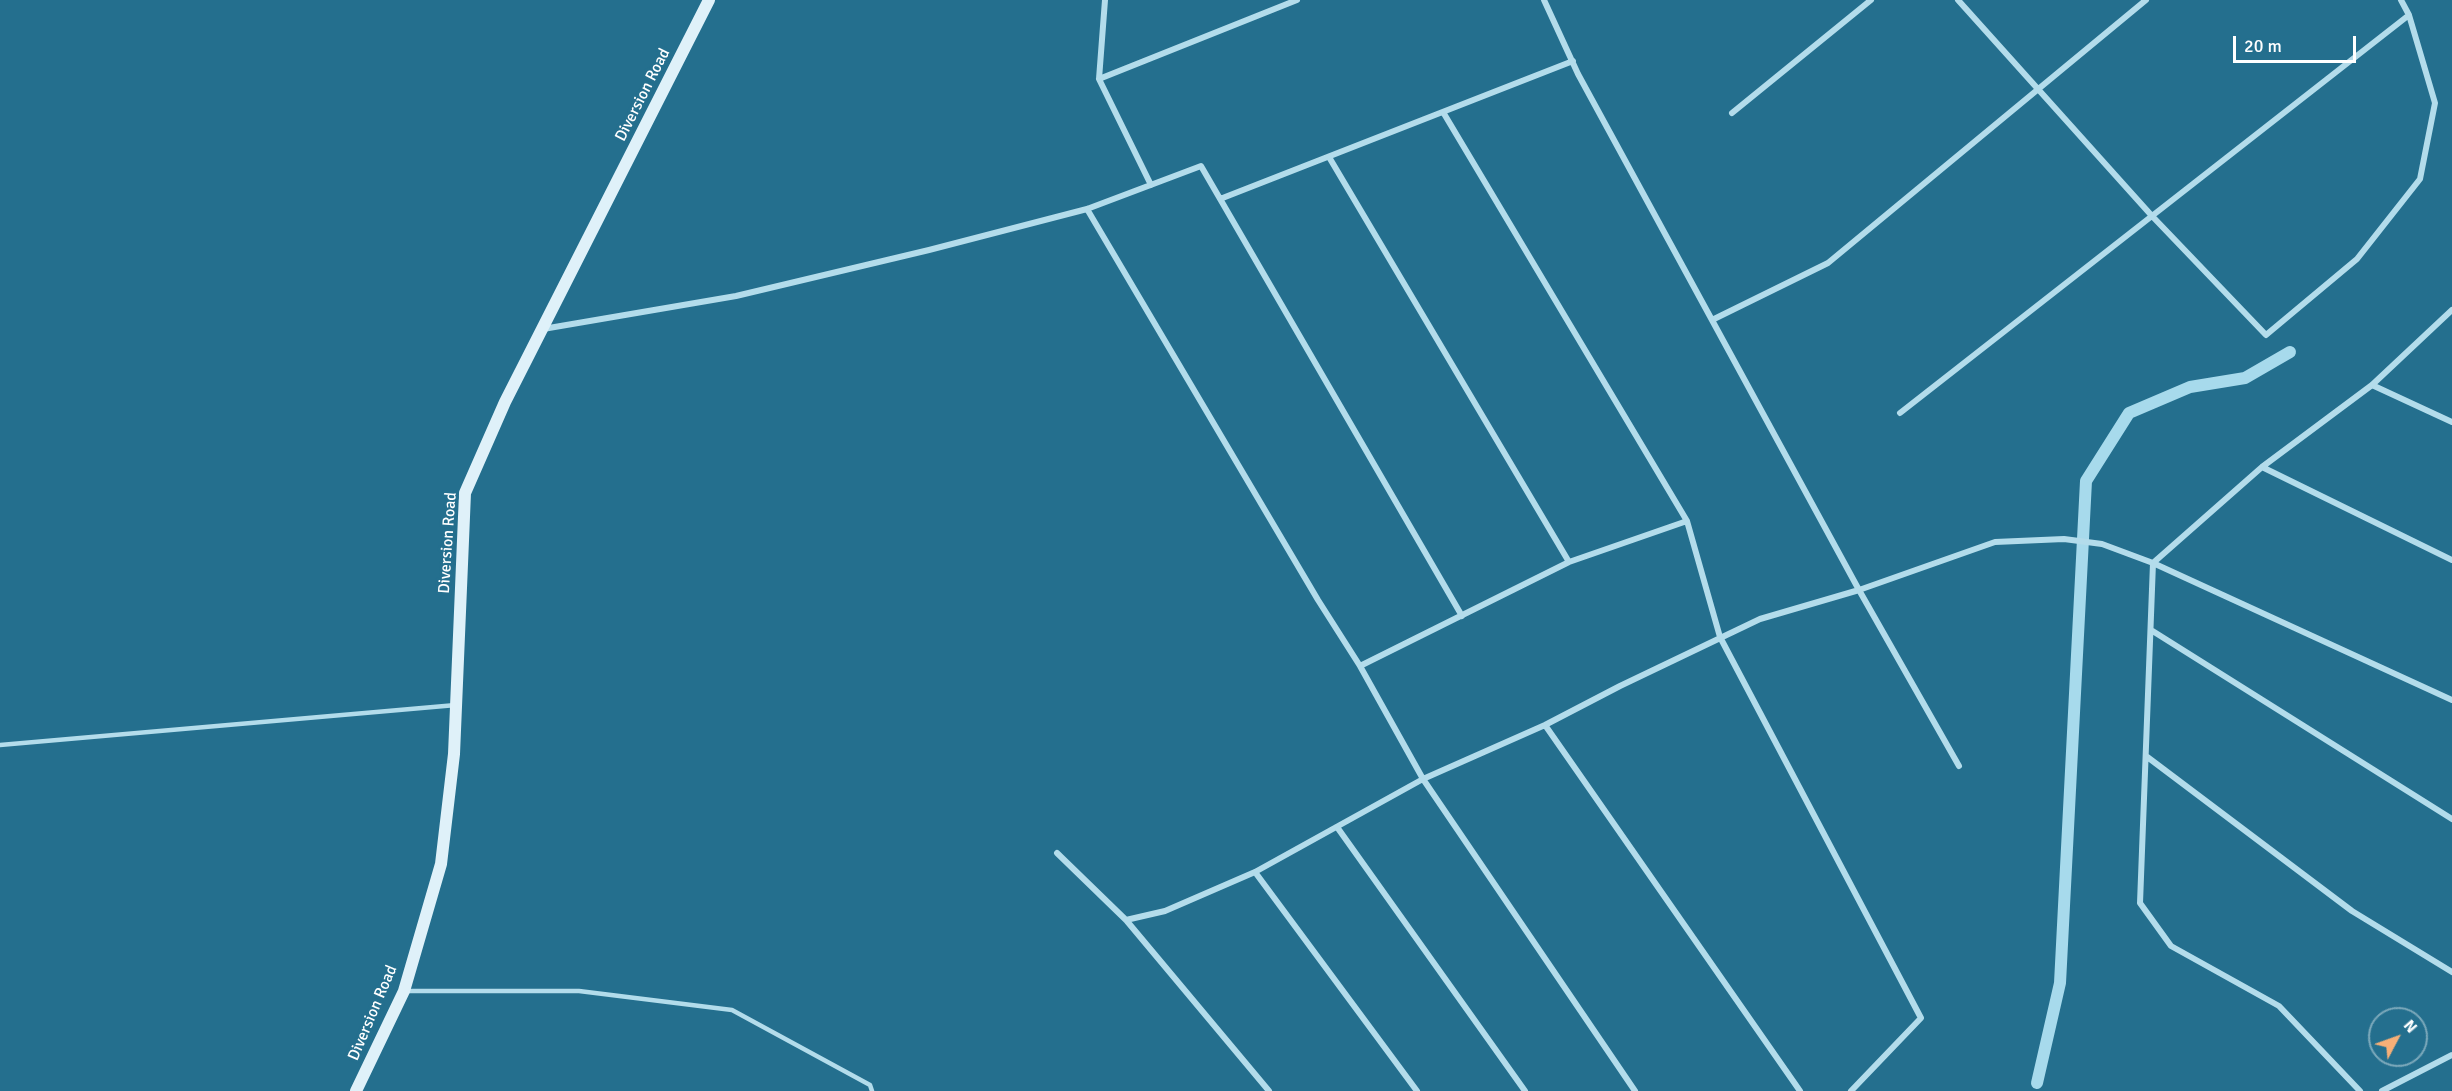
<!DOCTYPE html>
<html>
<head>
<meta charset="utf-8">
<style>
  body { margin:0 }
  #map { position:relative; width:2452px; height:1091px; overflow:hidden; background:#246f8e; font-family:Signika,sans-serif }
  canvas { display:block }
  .north { position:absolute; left:2368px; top:1007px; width:60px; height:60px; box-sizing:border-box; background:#246f8e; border:2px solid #7ca9bb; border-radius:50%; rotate:49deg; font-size:16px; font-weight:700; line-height:24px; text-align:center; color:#fff }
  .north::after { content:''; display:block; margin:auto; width:21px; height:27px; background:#f6af77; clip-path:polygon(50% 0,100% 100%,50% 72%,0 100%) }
  .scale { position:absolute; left:2233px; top:36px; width:123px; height:27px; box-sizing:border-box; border:3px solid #fff; border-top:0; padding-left:8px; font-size:18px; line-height:21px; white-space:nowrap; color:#fff; -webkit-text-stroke:4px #246f8e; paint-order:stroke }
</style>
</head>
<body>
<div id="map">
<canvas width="2452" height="1091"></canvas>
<div class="north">N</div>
<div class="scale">20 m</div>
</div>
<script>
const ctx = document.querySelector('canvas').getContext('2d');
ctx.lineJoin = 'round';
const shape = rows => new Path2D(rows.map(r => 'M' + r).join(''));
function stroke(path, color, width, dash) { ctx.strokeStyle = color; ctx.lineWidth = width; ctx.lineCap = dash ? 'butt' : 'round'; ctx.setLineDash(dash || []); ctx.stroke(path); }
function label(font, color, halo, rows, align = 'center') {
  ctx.font = font + ' Signika,sans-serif'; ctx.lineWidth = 6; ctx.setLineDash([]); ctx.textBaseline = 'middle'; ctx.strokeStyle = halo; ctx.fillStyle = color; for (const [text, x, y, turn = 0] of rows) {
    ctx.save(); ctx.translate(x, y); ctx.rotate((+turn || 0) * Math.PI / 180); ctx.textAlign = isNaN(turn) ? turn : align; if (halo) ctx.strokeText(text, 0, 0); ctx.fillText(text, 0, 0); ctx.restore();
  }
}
stroke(shape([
  [2037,1083,2060,983,2086,481,2129,413,2190,387,2245,378,2290,352]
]), '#a7daec', 12);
stroke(shape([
  [0,745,456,705],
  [407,991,579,991,732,1010,870,1085,872,1091]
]), '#b3dceb', 4.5);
stroke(shape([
  [1105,0,1099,79,1151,185],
  [1544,0,1578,74,1859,590,1959,766],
  [1958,0,2152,216,2266,335,2357,259,2420,179,2435,103,2409,15,2401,0],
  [1099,79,1297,0],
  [1443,112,1687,521,1720,637,1921,1018,1851,1091],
  [1732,113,1871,0],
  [1329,157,1569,562],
  [1220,199,1573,61],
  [1087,209,1318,600,1360,666,1423,779,1635,1091],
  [1712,320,1828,263,2146,0],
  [543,329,736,296,929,250,1087,209,1201,166,1462,616],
  [2372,385,2452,422],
  [1900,413,2409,15],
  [2262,467,2452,560],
  [2151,630,2452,819],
  [1360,666,1569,562,1687,521],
  [1545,725,1800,1091],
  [2146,756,2352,911,2452,972],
  [1337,827,1525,1091],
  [1057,853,1126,920,1269,1091],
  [1255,872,1417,1091],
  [1126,920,1165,911,1255,872,1423,779,1545,725,1620,686,1760,619,1859,590,1995,542,2064,539,2102,544,2153,563,2452,700],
  [2360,1091,2279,1006,2171,946,2140,903,2153,563,2262,467,2372,385,2452,310],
  [2382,1091,2452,1055]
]), '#b3dceb', 6);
stroke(shape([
  [356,1091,404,991,441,864,454,754,465,493,505,402,709,0]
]), '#dff1f9', 12);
label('16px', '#fff', '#246f8e', [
  ["Diversion Road",643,95,-63],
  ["Diversion Road",448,543,-86],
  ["Diversion Road",373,1013,-67]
]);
</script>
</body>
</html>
